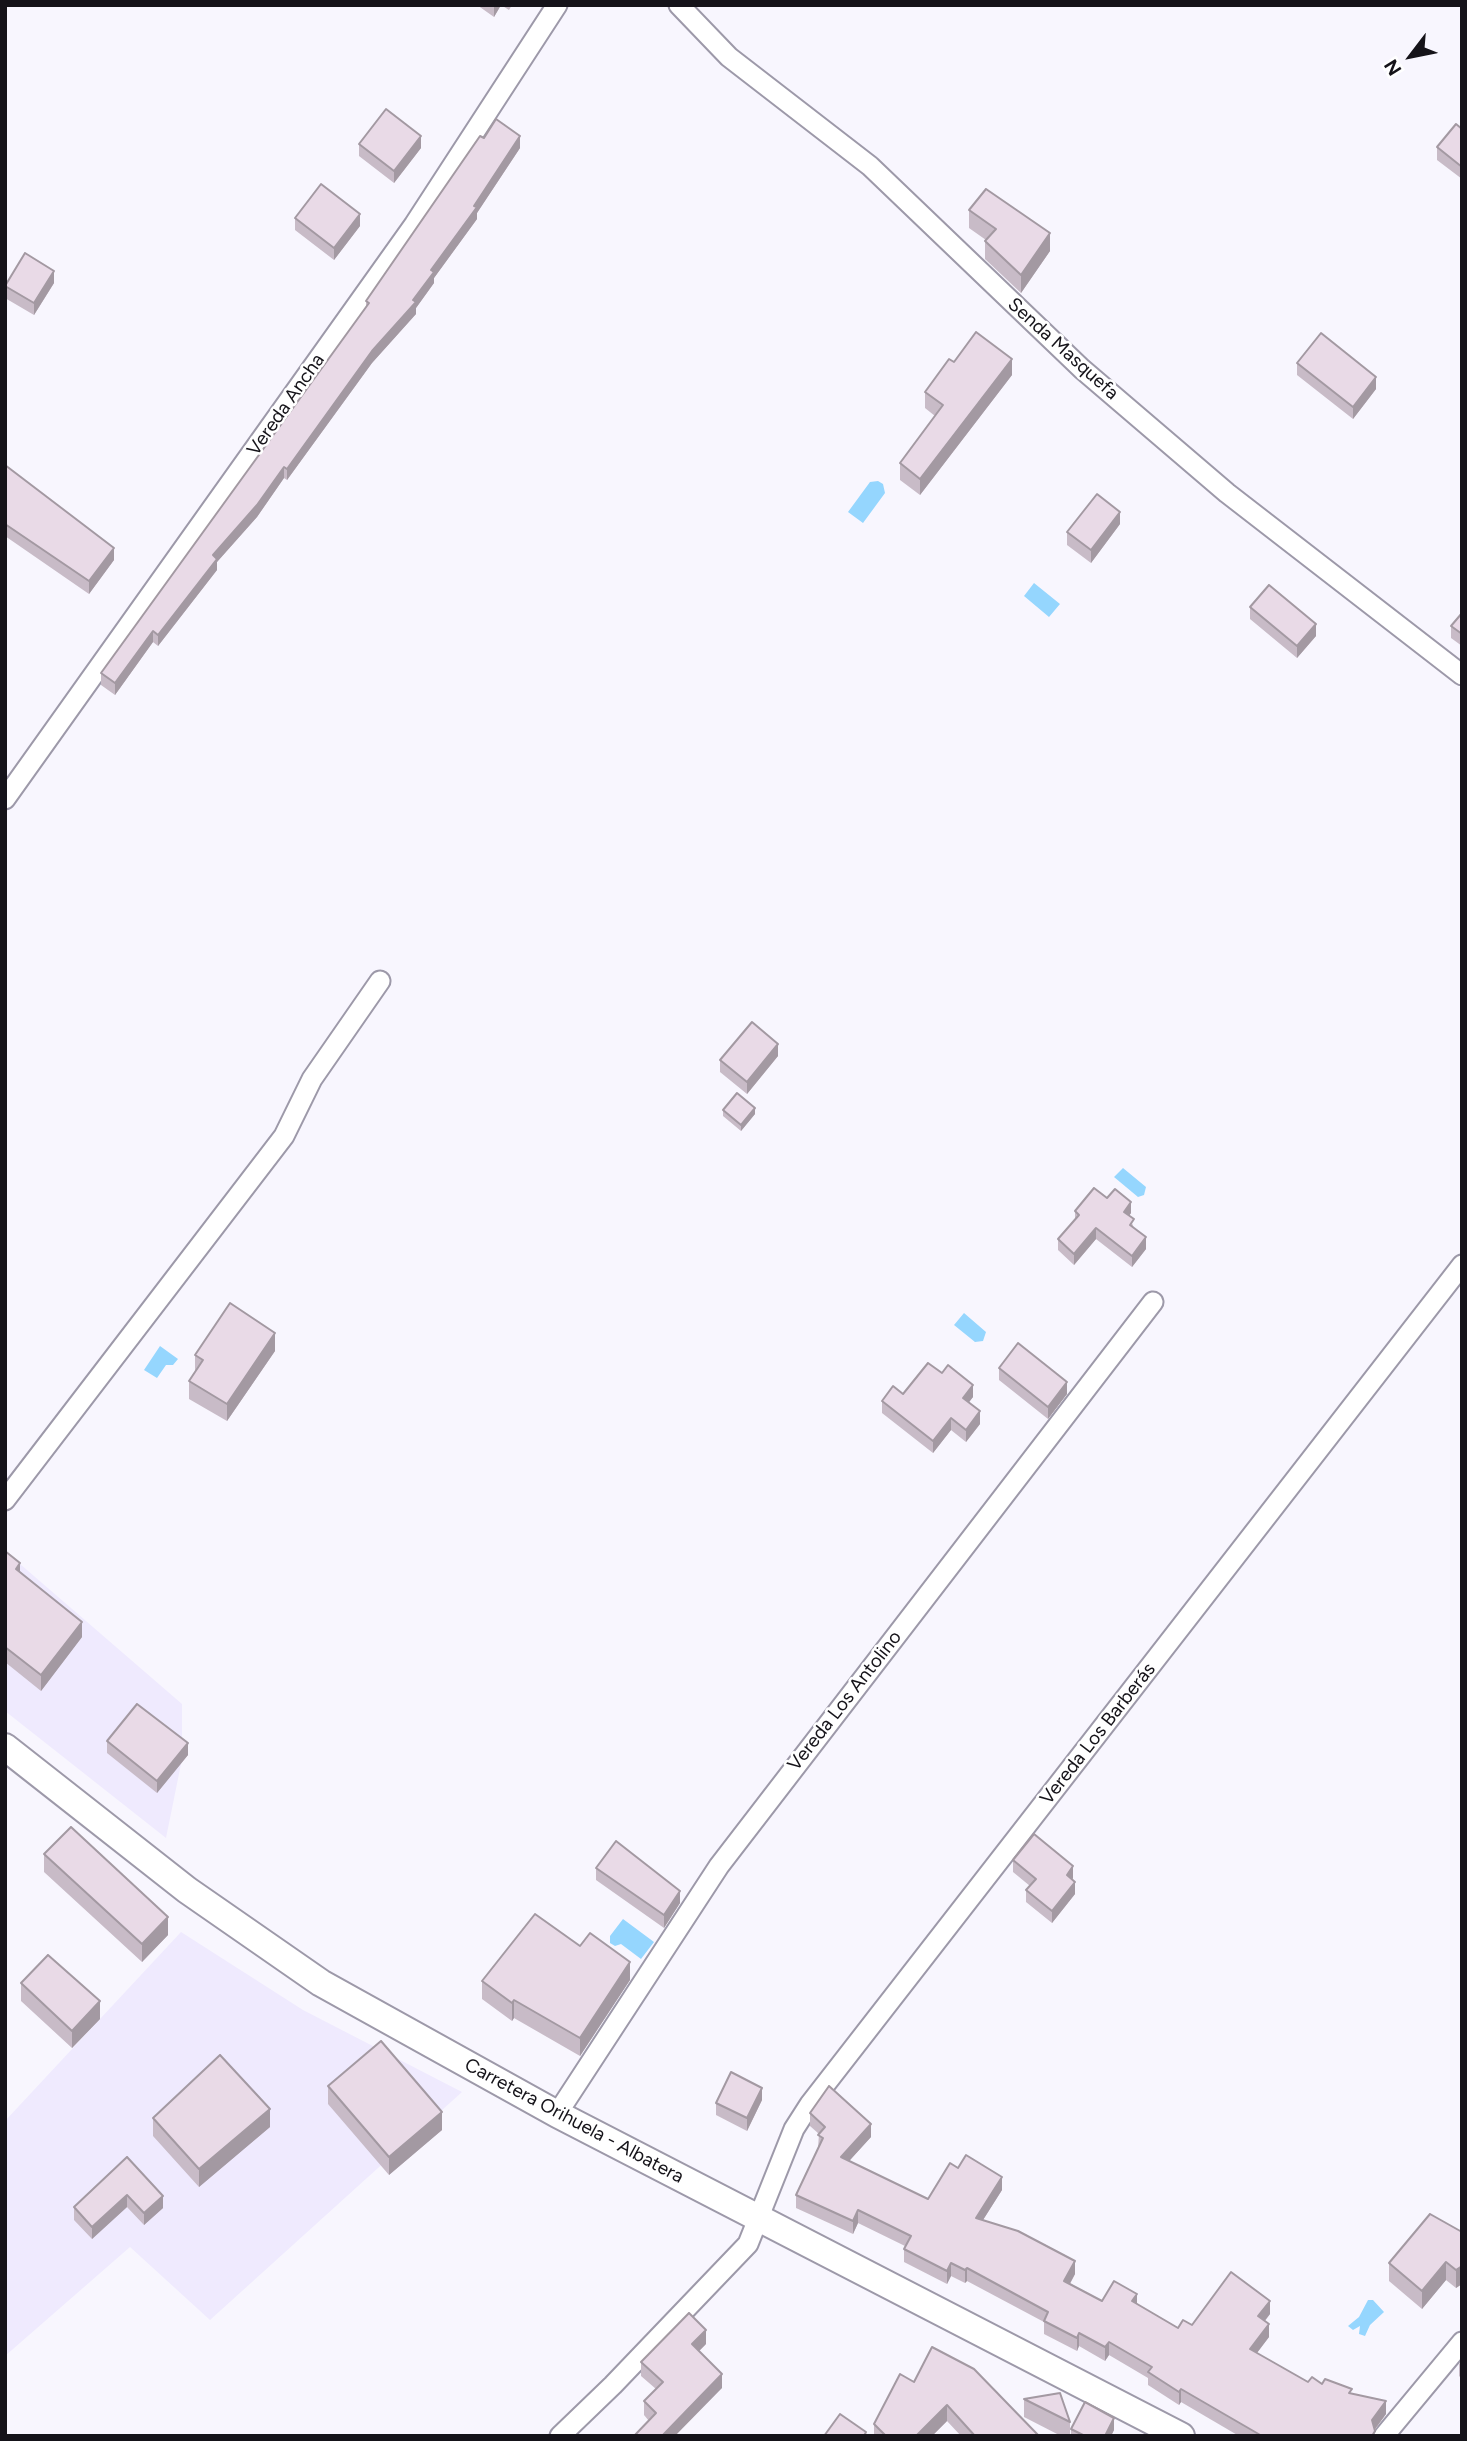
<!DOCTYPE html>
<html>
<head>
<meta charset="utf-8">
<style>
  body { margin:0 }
  #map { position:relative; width:1467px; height:2441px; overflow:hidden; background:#f8f6fe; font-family:Figtree,sans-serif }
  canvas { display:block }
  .frame { position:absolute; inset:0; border:7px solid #151319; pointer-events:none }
  .north { position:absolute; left:1376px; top:21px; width:70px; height:70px; -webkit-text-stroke:5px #fff; paint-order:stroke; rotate:238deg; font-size:19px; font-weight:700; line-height:28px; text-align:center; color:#151319 }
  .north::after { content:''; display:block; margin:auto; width:24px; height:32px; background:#151319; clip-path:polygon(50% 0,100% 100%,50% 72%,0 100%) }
</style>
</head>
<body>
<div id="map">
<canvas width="1467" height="2441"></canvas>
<div class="frame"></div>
<div class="north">N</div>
</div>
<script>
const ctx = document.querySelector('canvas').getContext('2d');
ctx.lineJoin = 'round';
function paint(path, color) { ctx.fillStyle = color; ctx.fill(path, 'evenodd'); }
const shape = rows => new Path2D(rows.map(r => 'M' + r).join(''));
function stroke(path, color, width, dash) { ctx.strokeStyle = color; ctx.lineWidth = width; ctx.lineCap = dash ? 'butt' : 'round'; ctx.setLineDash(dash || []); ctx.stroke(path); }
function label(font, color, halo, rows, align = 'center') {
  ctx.font = font + ' Figtree,sans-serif'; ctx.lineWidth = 5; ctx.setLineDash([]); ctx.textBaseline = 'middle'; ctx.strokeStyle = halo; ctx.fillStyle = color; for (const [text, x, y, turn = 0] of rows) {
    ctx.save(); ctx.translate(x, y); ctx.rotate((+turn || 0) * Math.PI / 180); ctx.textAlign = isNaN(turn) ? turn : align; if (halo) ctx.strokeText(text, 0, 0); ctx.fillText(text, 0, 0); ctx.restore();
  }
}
paint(shape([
  [5,1551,182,1704,182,1759,166,1838,5,1711],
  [181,1932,303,2010,462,2092,210,2320,130,2247,5,2356,5,2121]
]), '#efeafe');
paint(shape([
  [878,481,883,484,885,493,863,523,848,512,870,482],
  [1034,583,1060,604,1049,617,1024,596],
  [1123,1168,1146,1187,1144,1195,1138,1197,1114,1177],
  [964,1313,986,1332,983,1341,975,1342,954,1325],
  [160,1346,178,1359,173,1365,166,1365,157,1378,144,1370],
  [623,1919,654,1942,641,1959,621,1944,615,1946,610,1943,610,1936],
  [1368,2300,1373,2300,1384,2312,1370,2325,1365,2336,1359,2334,1360,2326,1353,2330,1348,2326,1359,2317]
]), '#95d6fe');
const street = shape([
  [679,5,729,57,870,166,1082,369,1227,493,1462,675],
  [5,799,414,225,557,5],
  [5,1500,284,1136,312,1079,380,981],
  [557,2114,719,1866,1153,1302],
  [560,2436,613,2385,748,2244,794,2129,810,2104,1462,1265],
  [1384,2436,1462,2342]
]);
const secondary = shape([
  [5,1747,187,1890,321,1983,557,2114,1181,2436]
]);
stroke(street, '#9d99a9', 23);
stroke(secondary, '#9d99a9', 30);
stroke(street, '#fff', 19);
stroke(secondary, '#fff', 26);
paint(shape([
  [477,5,512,5,509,10,501,5,494,17],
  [1462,129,1462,179,1437,160,1437,147],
  [484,138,520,148,477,213,477,219,434,278,434,283,416,308,416,314,372,363,287,480,284,478,257,517,217,562,217,570,158,646,153,642,115,695,101,685,101,673,366,307,366,301],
  [359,144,421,148,394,183,359,156],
  [969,210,1050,251,1021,293,985,259,985,241,986,240,969,228],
  [295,218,360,226,334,260,295,230],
  [54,283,34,315,5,298,5,284],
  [954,362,1012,375,920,495,900,480,900,463,935,416,925,408,925,392],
  [1297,363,1376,389,1353,419,1297,375],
  [5,465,114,560,89,594,5,536],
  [1120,524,1091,563,1067,545,1067,532],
  [1250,607,1316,636,1297,658,1250,619],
  [1462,613,1462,646,1451,638,1451,626],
  [778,1056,747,1094,720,1072,720,1060],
  [723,1110,755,1114,741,1131,723,1116],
  [1107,1198,1131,1213,1129,1216,1134,1228,1146,1249,1132,1267,1096,1239,1074,1265,1058,1250,1058,1239,1075,1219,1075,1211],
  [275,1351,227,1421,189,1399,189,1381,195,1372,195,1355],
  [999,1368,1067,1394,1048,1419,999,1380],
  [903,1394,973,1397,969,1402,980,1424,966,1442,951,1430,933,1453,882,1413,882,1401],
  [5,1551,20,1573,82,1637,41,1691,5,1662],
  [107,1741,188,1755,157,1793,107,1753],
  [44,1854,168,1935,142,1962,44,1872],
  [1013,1860,1073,1878,1072,1880,1075,1894,1052,1923,1026,1902,1026,1890,1030,1886,1013,1872],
  [596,1868,680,1903,664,1928,596,1880],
  [630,1980,580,2056,514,2018,512,2021,482,1999,482,1981],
  [21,1983,100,2019,72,2048,21,2001],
  [328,2086,442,2130,389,2175,328,2104],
  [762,2100,747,2131,716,2115,716,2103],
  [810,2113,871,2137,849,2161,928,2199,1002,2190,983,2220,1075,2274,1070,2284,1102,2301,1137,2304,1178,2328,1270,2314,1265,2321,1269,2337,1257,2353,1308,2382,1322,2384,1352,2394,1386,2414,1375,2430,1375,2436,1239,2436,1181,2402,1179,2405,1148,2385,1148,2378,1109,2355,1105,2361,1079,2346,1077,2351,1044,2334,1044,2322,967,2281,965,2283,951,2276,947,2284,904,2262,904,2249,905,2246,858,2223,853,2234,796,2208,796,2195,818,2148,819,2134,810,2126],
  [153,2118,270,2127,199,2187,153,2136],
  [127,2157,163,2208,144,2225,127,2207,92,2239,74,2220,74,2207],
  [1462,2232,1462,2284,1456,2288,1446,2280,1422,2309,1389,2281,1389,2263],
  [706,2344,699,2351,722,2388,649,2421,644,2415,644,2401,656,2389,641,2376,641,2362],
  [1462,2360,1462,2379,1459,2376,1459,2364],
  [914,2382,1039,2436,961,2436,947,2421,932,2436,874,2436,874,2424],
  [1024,2399,1070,2422,1070,2436,1061,2436,1024,2417],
  [1071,2429,1114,2430,1111,2436,1071,2436]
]), '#c8bbc7');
paint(shape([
  [494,5,501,5,494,17],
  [421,136,421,148,394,183,394,171],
  [520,136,520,148,477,213,477,219,434,278,434,283,416,308,416,314,372,363,287,480,287,469,372,351,413,300,431,270],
  [360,214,360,226,334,260,334,248],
  [1050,233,1050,251,1021,293,1021,275],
  [54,271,54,283,34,315,34,303],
  [1012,359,1012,375,920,495,920,479],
  [1376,377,1376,389,1353,419,1353,407],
  [284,467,284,478,257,517,217,562,217,570,158,646,158,635,213,555],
  [1120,512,1120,524,1091,563,1091,550],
  [114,548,114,560,89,594,89,581],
  [1316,624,1316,636,1297,658,1297,646],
  [153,631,153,642,115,695,115,683],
  [778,1044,778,1056,747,1094,747,1082],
  [755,1108,755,1114,741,1131,741,1125],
  [1131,1202,1131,1213,1124,1223,1124,1212],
  [1096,1228,1096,1239,1074,1265,1074,1254],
  [1146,1237,1146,1249,1132,1267,1132,1256],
  [275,1333,275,1351,227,1421,227,1404],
  [1067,1382,1067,1394,1048,1419,1048,1407],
  [973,1385,973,1397,963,1410,963,1398],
  [980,1411,980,1424,966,1442,966,1430],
  [951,1418,951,1430,933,1453,933,1441],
  [20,1563,20,1578,16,1569],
  [82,1622,82,1637,41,1691,41,1675],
  [188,1743,188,1755,157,1793,157,1781],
  [1073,1866,1073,1878,1067,1887,1067,1875],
  [1075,1882,1075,1894,1052,1923,1052,1911],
  [680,1891,680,1903,664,1928,664,1915],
  [168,1917,168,1935,142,1962,142,1944],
  [630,1962,630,1980,580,2056,580,2038],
  [514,2000,514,2018,512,2021,512,2003],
  [100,2001,100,2019,72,2048,72,2031],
  [762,2088,762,2100,747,2131,747,2118],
  [270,2109,270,2127,199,2187,199,2169],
  [442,2112,442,2130,389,2175,389,2157],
  [871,2124,871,2137,841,2170,841,2157],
  [1002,2177,1002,2190,976,2231,976,2218],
  [127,2195,127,2207,92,2239,92,2227],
  [163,2196,163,2208,144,2225,144,2213],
  [858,2210,858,2223,853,2234,853,2221],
  [1075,2261,1075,2274,1064,2294,1064,2281],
  [1446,2262,1446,2280,1422,2309,1422,2291],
  [951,2263,951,2276,947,2284,947,2271],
  [1462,2266,1462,2284,1456,2288,1456,2270],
  [967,2268,967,2281,965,2283,965,2270],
  [1137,2294,1137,2307,1132,2301],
  [1270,2301,1270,2314,1258,2329,1258,2316],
  [1269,2324,1269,2337,1250,2362,1250,2349],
  [706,2330,706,2344,692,2358,692,2344],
  [1079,2333,1079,2346,1077,2351,1077,2338],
  [1109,2342,1109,2355,1105,2361,1105,2347],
  [722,2374,722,2388,675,2436,662,2436],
  [1181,2389,1181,2402,1179,2405,1179,2392],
  [1386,2401,1386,2414,1372,2433,1372,2420],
  [947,2405,947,2421,932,2436,916,2436],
  [1114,2418,1114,2430,1111,2436,1105,2436]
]), '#a399a2');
const building = shape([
  [386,109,421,136,394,171,359,144,386,109],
  [496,119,520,136,474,206,477,207,431,270,434,272,413,300,416,302,372,351,287,469,284,467,257,505,213,555,217,559,158,635,153,631,115,683,101,673,369,303,366,301,480,136,484,138,496,119],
  [1456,124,1462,129,1462,167,1437,147,1456,124],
  [321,184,360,214,334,248,295,218,321,184],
  [986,189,1050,233,1021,275,985,241,996,229,969,210,986,189],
  [25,253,54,271,34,303,5,286,25,253],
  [976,332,1012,359,920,479,900,463,943,405,925,392,949,359,954,362,976,332],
  [1321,333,1376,377,1353,407,1297,363,1321,333],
  [5,465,114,548,89,581,5,524,5,465],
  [1097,494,1120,512,1091,550,1067,532,1097,494],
  [1269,585,1316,624,1297,646,1250,607,1269,585],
  [1462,613,1462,634,1451,626,1462,613],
  [752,1022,778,1044,747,1082,720,1060,752,1022],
  [737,1093,755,1108,741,1125,723,1110,737,1093],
  [1094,1188,1107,1198,1115,1189,1131,1202,1124,1212,1134,1219,1130,1225,1146,1237,1132,1256,1096,1228,1074,1254,1058,1239,1079,1215,1075,1211,1094,1188],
  [230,1303,275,1333,227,1404,189,1381,203,1360,195,1355,230,1303],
  [1018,1343,1067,1382,1048,1407,999,1368,1018,1343],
  [928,1363,942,1373,948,1365,973,1385,963,1398,980,1411,966,1430,951,1418,933,1441,882,1401,893,1386,903,1394,928,1363],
  [5,1551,20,1563,16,1569,82,1622,41,1675,5,1647,5,1551],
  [137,1704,188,1743,157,1781,107,1741,137,1704],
  [71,1827,168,1917,142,1944,44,1854,71,1827],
  [1034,1834,1073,1866,1067,1875,1075,1882,1052,1911,1026,1890,1036,1879,1013,1860,1034,1834],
  [616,1841,680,1891,664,1915,596,1868,616,1841],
  [535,1914,580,1946,590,1933,630,1962,580,2038,514,2000,512,2003,482,1981,535,1914],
  [48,1955,100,2001,72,2031,21,1983,48,1955],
  [381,2041,442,2112,389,2157,328,2086,381,2041],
  [220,2055,270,2109,199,2169,153,2118,220,2055],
  [731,2072,762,2088,747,2118,716,2103,731,2072],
  [829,2086,871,2124,841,2157,928,2199,950,2163,958,2168,966,2155,1002,2177,976,2218,1018,2231,1075,2261,1064,2281,1102,2301,1114,2281,1137,2294,1132,2301,1178,2328,1183,2320,1192,2325,1231,2272,1270,2301,1258,2316,1269,2324,1250,2349,1308,2382,1312,2377,1322,2384,1325,2379,1352,2389,1349,2393,1386,2401,1372,2420,1375,2431,1372,2436,1262,2436,1181,2389,1179,2392,1148,2372,1152,2367,1109,2342,1105,2347,1079,2333,1077,2338,1044,2321,1048,2312,967,2268,965,2270,951,2263,947,2271,904,2249,911,2236,858,2210,853,2221,796,2195,823,2138,818,2135,825,2127,810,2113,829,2086],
  [127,2157,163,2196,144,2213,127,2195,92,2227,74,2207,127,2157],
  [1430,2214,1462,2232,1462,2266,1456,2270,1446,2262,1422,2291,1389,2263,1430,2214],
  [689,2313,706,2330,692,2344,722,2374,662,2436,634,2436,656,2413,644,2401,663,2382,641,2362,689,2313],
  [932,2347,974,2369,1039,2436,975,2436,947,2405,916,2436,886,2436,874,2424,900,2374,914,2382,932,2347],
  [1060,2393,1070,2422,1024,2399,1060,2393],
  [1085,2402,1114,2418,1105,2436,1085,2436,1071,2429,1085,2402],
  [840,2414,866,2432,864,2436,824,2436,840,2414]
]);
paint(building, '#e9dae7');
stroke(building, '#a399a2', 2);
label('19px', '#151319', '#fff', [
  ["Senda Masquefa",1063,349,42],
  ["Vereda Ancha",286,405,-55],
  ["Vereda Los Antolino",845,1701,-52],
  ["Vereda Los Barberás",1098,1734,-52],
  ["Carretera Orihuela - Albatera",574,2121,28]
]);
</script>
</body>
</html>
